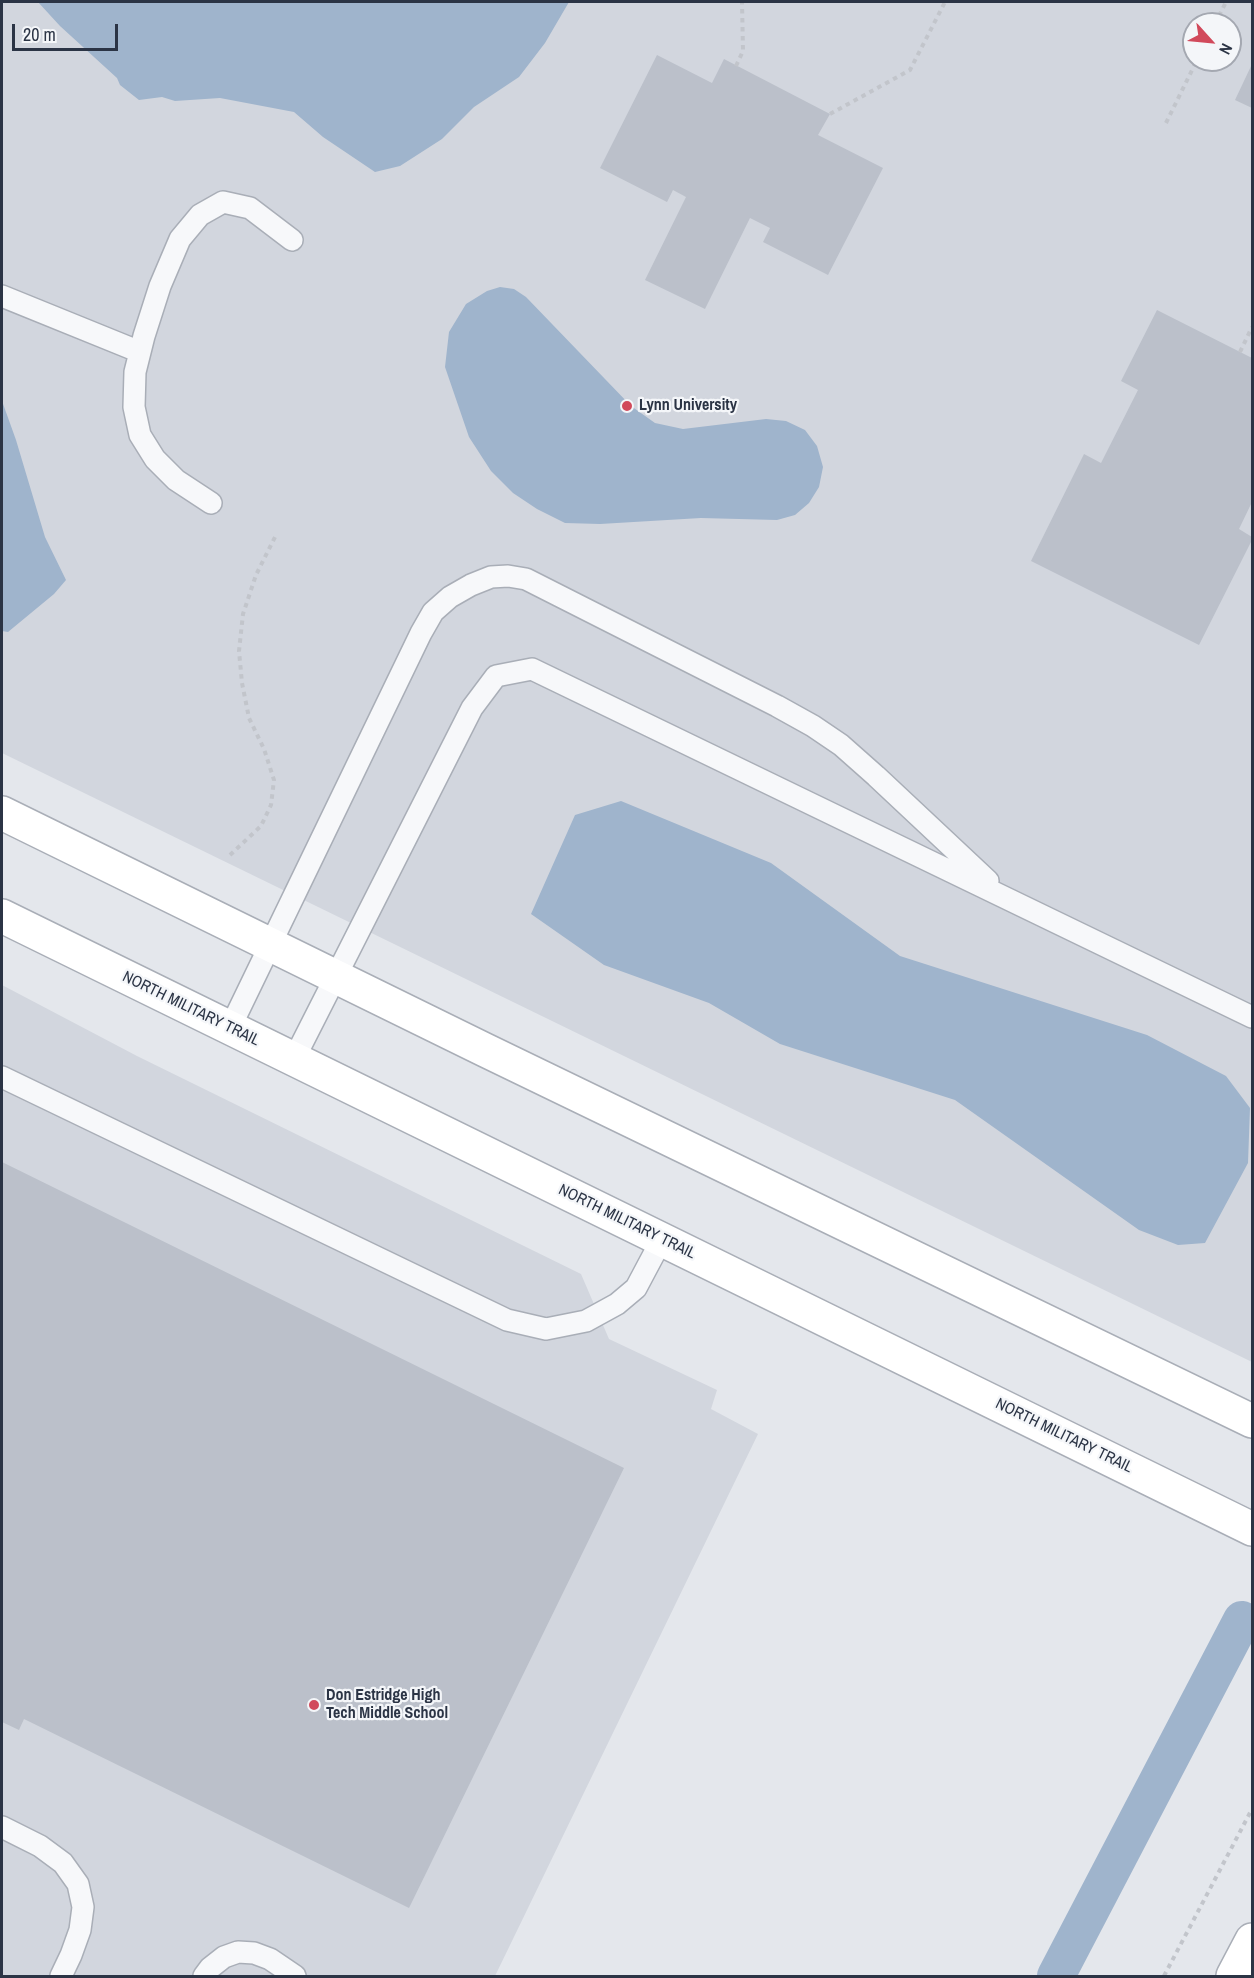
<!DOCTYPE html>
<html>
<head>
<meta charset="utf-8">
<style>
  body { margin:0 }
  #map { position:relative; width:1254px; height:1978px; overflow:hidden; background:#e4e7ec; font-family:"Archivo Narrow",sans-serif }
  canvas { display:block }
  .frame { position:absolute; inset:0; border:3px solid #2b3445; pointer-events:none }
  .north { position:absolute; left:1182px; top:12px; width:60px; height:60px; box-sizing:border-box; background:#f4f6f9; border:2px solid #a4a8b1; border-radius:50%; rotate:117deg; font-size:16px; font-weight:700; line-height:24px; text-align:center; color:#2b3445 }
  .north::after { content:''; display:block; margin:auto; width:21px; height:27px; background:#d1495b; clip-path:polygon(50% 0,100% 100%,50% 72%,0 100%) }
  .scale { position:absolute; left:12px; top:24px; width:106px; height:27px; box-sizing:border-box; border:3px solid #2b3445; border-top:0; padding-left:8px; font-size:18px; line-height:21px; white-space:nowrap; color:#2b3445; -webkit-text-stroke:4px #f4f6f9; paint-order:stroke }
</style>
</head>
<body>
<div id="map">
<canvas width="1254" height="1978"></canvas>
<div class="frame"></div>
<div class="north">N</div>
<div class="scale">20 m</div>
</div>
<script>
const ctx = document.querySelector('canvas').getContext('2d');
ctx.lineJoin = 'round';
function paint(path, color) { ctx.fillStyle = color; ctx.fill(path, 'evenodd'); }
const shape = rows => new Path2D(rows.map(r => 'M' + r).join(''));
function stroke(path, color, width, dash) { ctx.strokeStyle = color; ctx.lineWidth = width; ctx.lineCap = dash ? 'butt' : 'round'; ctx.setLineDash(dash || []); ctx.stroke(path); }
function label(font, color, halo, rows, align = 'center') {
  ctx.font = font + ' "Archivo Narrow",sans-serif'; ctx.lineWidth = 4.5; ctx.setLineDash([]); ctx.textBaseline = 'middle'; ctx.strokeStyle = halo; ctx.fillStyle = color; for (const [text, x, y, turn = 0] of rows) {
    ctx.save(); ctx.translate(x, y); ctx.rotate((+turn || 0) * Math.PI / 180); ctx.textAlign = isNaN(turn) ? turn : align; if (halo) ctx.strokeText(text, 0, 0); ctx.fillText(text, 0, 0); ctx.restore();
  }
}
paint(shape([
  [2,2,1252,2,1252,1362,2,753],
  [1194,24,1230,24,1230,60,1194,60],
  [2,985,137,1056,581,1274,609,1339,717,1390,711,1409,758,1434,495,1976,2,1976]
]), '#d2d6de');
paint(shape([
  [38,2,569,2,545,43,519,77,474,107,442,139,400,166,375,172,323,137,294,112,220,98,175,101,162,97,139,100,120,85,117,78,60,26],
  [500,287,514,289,526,297,631,406,655,423,683,429,766,419,786,421,805,430,817,446,823,467,819,487,809,503,795,515,777,520,701,518,600,524,565,523,537,509,513,493,491,471,469,437,445,367,449,332,466,304,487,291],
  [2,401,16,440,45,537,66,580,54,594,8,632,2,631],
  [621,801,771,863,900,956,1147,1035,1226,1076,1250,1108,1248,1163,1205,1243,1178,1245,1139,1230,955,1100,780,1044,709,1003,604,965,531,914,575,815]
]), '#9fb4cc');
stroke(shape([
  [1056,1976,1242,1620]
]), '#9fb4cc', 38);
paint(shape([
  [657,55,712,83,724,59,830,114,818,135,883,168,828,275,763,242,770,228,750,218,705,309,645,280,686,197,673,190,667,202,600,168],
  [1252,64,1252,108,1235,100],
  [1157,310,1252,358,1252,502,1239,529,1252,537,1252,540,1199,645,1031,561,1084,454,1101,463,1138,390,1121,381],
  [2,1162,624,1468,409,1908,24,1719,19,1730,2,1722]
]), '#bbc0ca');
const service = shape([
  [2,296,140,352],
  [211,503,176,480,155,459,140,435,134,407,135,372,144,336,160,286,180,239,200,215,223,202,250,208,292,240],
  [230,1028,421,633,433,612,450,597,471,585,491,577,508,576,526,579,777,706,813,726,841,745,876,776,988,881],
  [294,1059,472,708,496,676,532,669,1252,1017],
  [2,1077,507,1320,546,1329,586,1321,617,1304,636,1288,662,1239],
  [2,1827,40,1846,63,1863,78,1884,83,1907,80,1930,71,1955,61,1976],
  [204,1976,210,1968,224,1957,238,1952,254,1953,270,1959,295,1976]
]);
const secondary = shape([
  [2,813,485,1050,1252,1421],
  [2,916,1252,1529],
  [1233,1976,1252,1940]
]);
stroke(service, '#a9aeb7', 24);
stroke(secondary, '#a9aeb7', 36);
stroke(shape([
  [1215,24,1226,2],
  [736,66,743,51,742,2],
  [830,114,910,70,945,2],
  [1166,123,1197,60],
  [1240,352,1252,327],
  [230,855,261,826,271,805,274,780,264,749,249,718,242,683,239,651,243,614,256,575,275,537],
  [1164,1976,1252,1809]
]), '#c2c5cb', 4, [4.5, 4.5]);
stroke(service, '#f7f8fa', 21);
stroke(secondary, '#fff', 33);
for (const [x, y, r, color] of [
  [627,406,6,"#d1495b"],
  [314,1705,6,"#d1495b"]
]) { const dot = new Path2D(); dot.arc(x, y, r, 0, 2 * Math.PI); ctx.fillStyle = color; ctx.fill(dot); stroke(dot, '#f4f6f9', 2); }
label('bold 16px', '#2b3445', '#f4f6f9', [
  ["Lynn University",639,406],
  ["Don Estridge High",326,1696],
  ["Tech Middle School",326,1714]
], 'left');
label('16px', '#2b3445', '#f4f6f9', [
  ["NORTH MILITARY TRAIL",191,1009,26],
  ["NORTH MILITARY TRAIL",627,1222,26],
  ["NORTH MILITARY TRAIL",1064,1436,26]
]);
</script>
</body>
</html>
